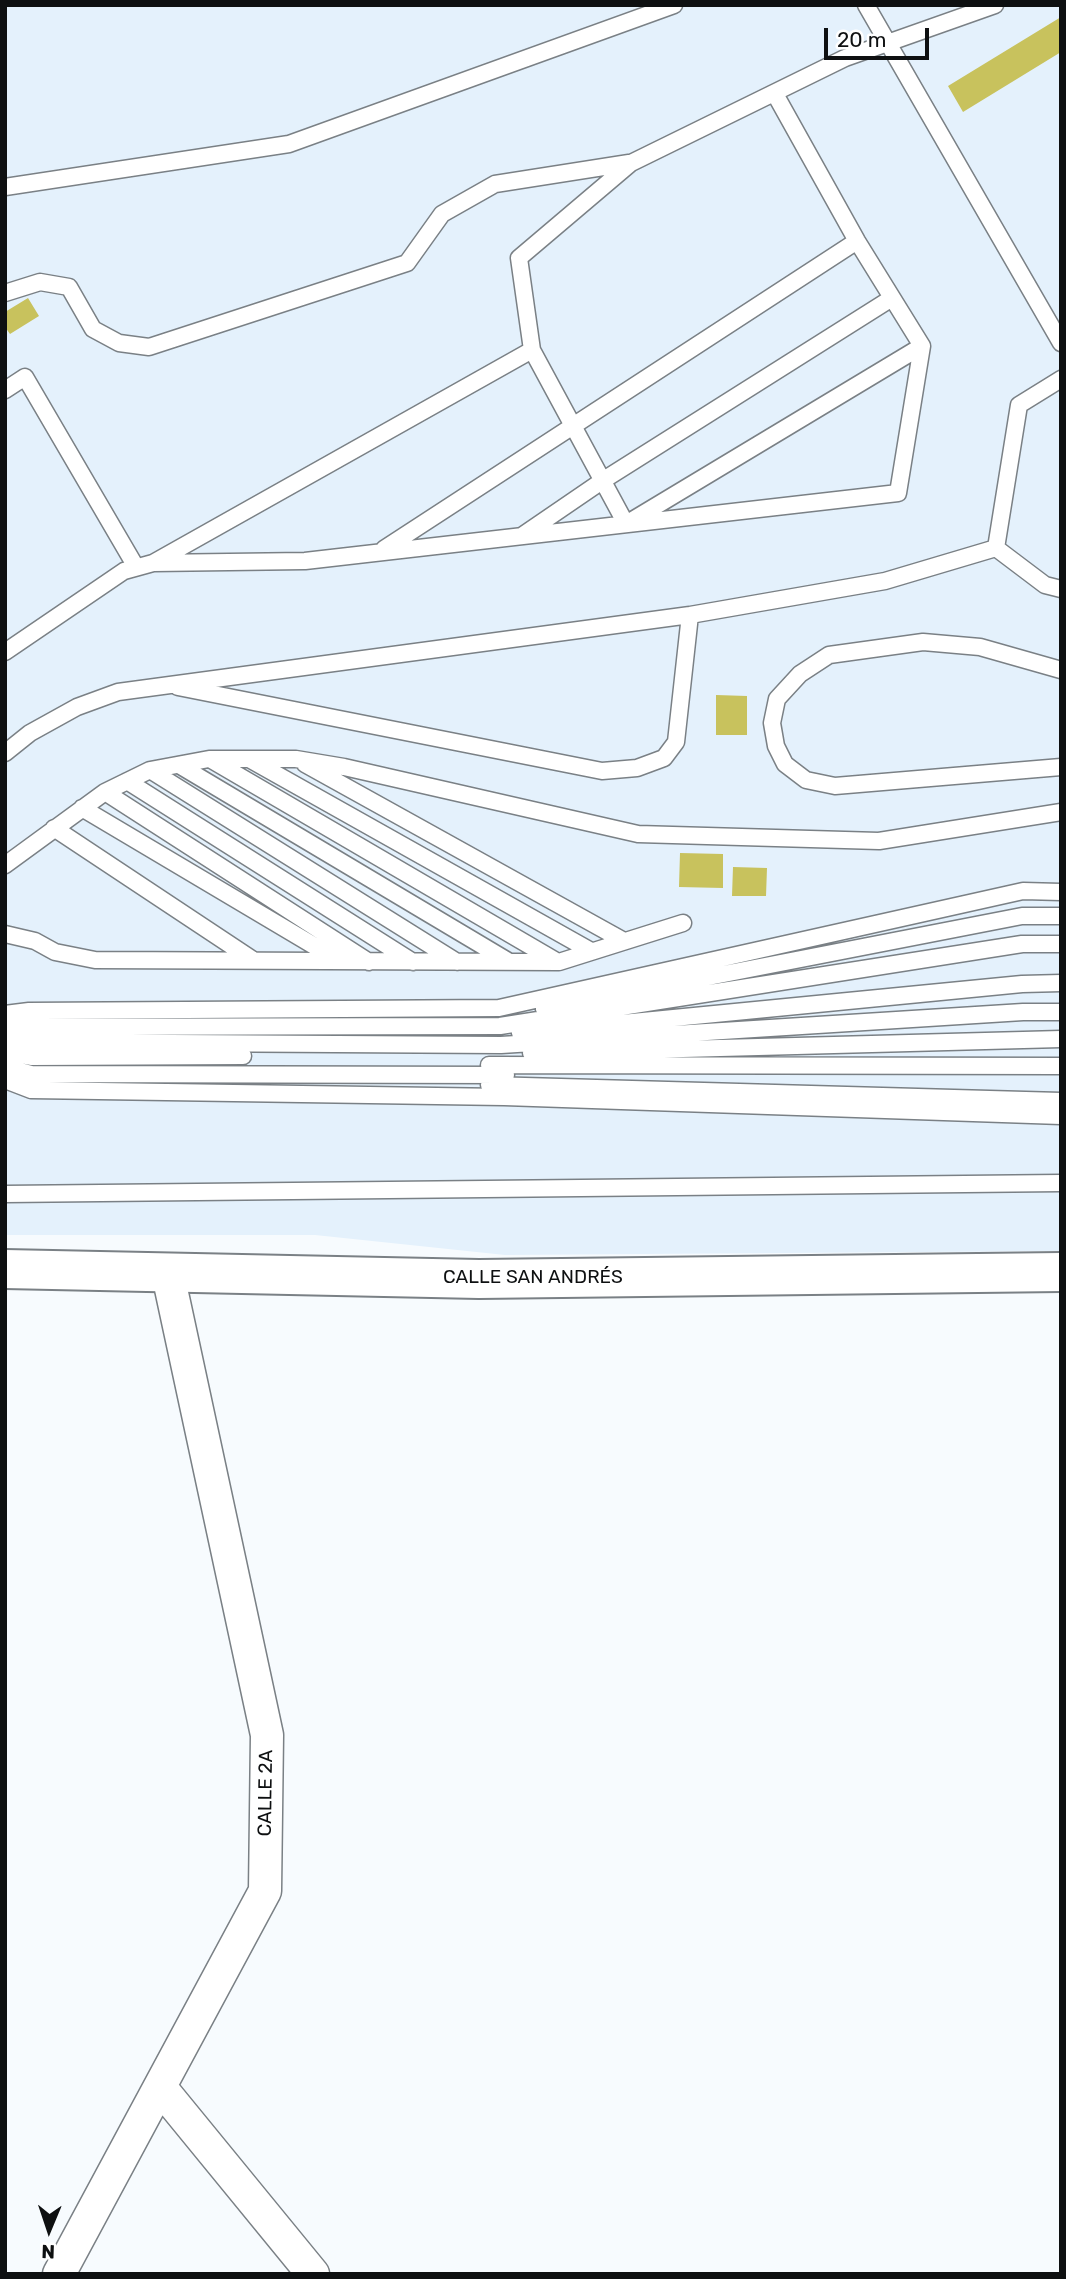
<!DOCTYPE html>
<html>
<head>
<meta charset="utf-8">
<style>
  body { margin:0 }
  #map { position:relative; width:1066px; height:2279px; overflow:hidden; background:#f7fbfe; font-family:Rubik,sans-serif }
  canvas { display:block }
  .frame { position:absolute; inset:0; border:7px solid #0e1011; pointer-events:none }
  .north { position:absolute; left:14px; top:2195px; width:70px; height:70px; -webkit-text-stroke:5px #fff; paint-order:stroke; rotate:182deg; font-size:19px; font-weight:700; line-height:28px; text-align:center; color:#0e1011 }
  .north::after { content:''; display:block; margin:auto; width:24px; height:32px; background:#0e1011; clip-path:polygon(50% 0,100% 100%,50% 72%,0 100%) }
  .scale { position:absolute; left:824px; top:28px; width:105px; height:32px; box-sizing:border-box; border:4px solid #0e1011; border-top:0; padding-left:9px; font-size:21px; line-height:24px; white-space:nowrap; color:#0e1011; -webkit-text-stroke:5px #fff; paint-order:stroke }
</style>
</head>
<body>
<div id="map">
<canvas width="1066" height="2279"></canvas>
<div class="frame"></div>
<div class="north">N</div>
<div class="scale">20 m</div>
</div>
<script>
const ctx = document.querySelector('canvas').getContext('2d');
ctx.lineJoin = 'round';
function paint(path, color) { ctx.fillStyle = color; ctx.fill(path, 'evenodd'); }
const shape = rows => new Path2D(rows.map(r => 'M' + r).join(''));
function stroke(path, color, width, dash) { ctx.strokeStyle = color; ctx.lineWidth = width; ctx.lineCap = dash ? 'butt' : 'round'; ctx.setLineDash(dash || []); ctx.stroke(path); }
function label(font, color, halo, rows, align = 'center') {
  ctx.font = font + ' Rubik,sans-serif'; ctx.lineWidth = 6; ctx.setLineDash([]); ctx.textBaseline = 'middle'; ctx.strokeStyle = halo; ctx.fillStyle = color; for (const [text, x, y, turn = 0] of rows) {
    ctx.save(); ctx.translate(x, y); ctx.rotate((+turn || 0) * Math.PI / 180); ctx.textAlign = isNaN(turn) ? turn : align; if (halo) ctx.strokeText(text, 0, 0); ctx.fillText(text, 0, 0); ctx.restore();
  }
}
paint(shape([
  [5,5,1061,5,1061,1251,505,1255,315,1235,5,1235]
]), '#e4f1fc');
paint(shape([
  [1061,17,1061,52,963,112,948,86],
  [28,298,39,316,10,334,5,327,5,312],
  [716,695,747,696,747,735,716,735],
  [680,853,723,854,723,888,679,887],
  [733,867,767,868,766,896,732,896]
]), '#c8c25d');
const service = shape([
  [866,5,1061,343],
  [5,187,289,144,674,5],
  [5,293,40,282,69,287,93,329,119,343,149,347,407,263,442,214,495,184,629,163],
  [922,346,626,524,532,350,519,258,631,163,845,58,995,5],
  [1061,379,1019,405,996,548,1045,585,1061,589],
  [5,390,25,377,136,567],
  [523,535,602,481,892,298],
  [384,549,857,241],
  [153,563,305,561,898,493,922,346,857,241,775,94],
  [5,652,124,571,153,563,532,350],
  [1061,670,980,647,923,642,829,655,800,674,777,699,772,723,776,746,785,764,806,780,835,786,1061,767],
  [178,687,602,771,637,768,664,758,676,742,690,615],
  [5,753,30,733,77,707,118,692,690,615,885,581,996,548],
  [210,759,556,961],
  [251,760,591,951],
  [305,764,624,941],
  [179,765,508,961],
  [150,770,457,962],
  [127,781,413,962],
  [105,792,369,962],
  [82,808,338,960],
  [54,828,253,960],
  [5,865,105,792,150,770,209,759,296,759,344,767,638,834,879,841,1061,812],
  [5,934,35,941,55,952,95,960,559,962,683,923],
  [544,1009,1022,916,1061,916],
  [5,1014,29,1011,499,1008,1023,891,1061,892],
  [5,1027,500,1026,1022,944,1061,944],
  [520,1033,1022,984,1061,983],
  [5,1042,501,1045,1023,1012,1061,1012],
  [5,1052,31,1057,243,1056],
  [531,1053,1061,1039],
  [489,1065,1061,1066],
  [5,1067,31,1074,506,1075],
  [5,1080,31,1090,504,1097,1061,1116],
  [489,1085,1061,1101],
  [5,1194,1061,1183]
]);
const minor = shape([
  [160,2087,313,2274],
  [59,2274,265,1891,267,1735,167,1270]
]);
const tertiary = shape([
  [5,1269,479,1279,1061,1272]
]);
stroke(service, '#7a8085', 19);
stroke(minor, '#7a8085', 35);
stroke(tertiary, '#7a8085', 42);
stroke(service, '#fff', 16);
stroke(minor, '#fff', 32);
stroke(tertiary, '#fff', 38);
label('19px', '#0e1011', '#fff', [
  ["CALLE SAN ANDRÉS",533,1278],
  ["CALLE 2A",266,1793,-89]
]);
</script>
</body>
</html>
